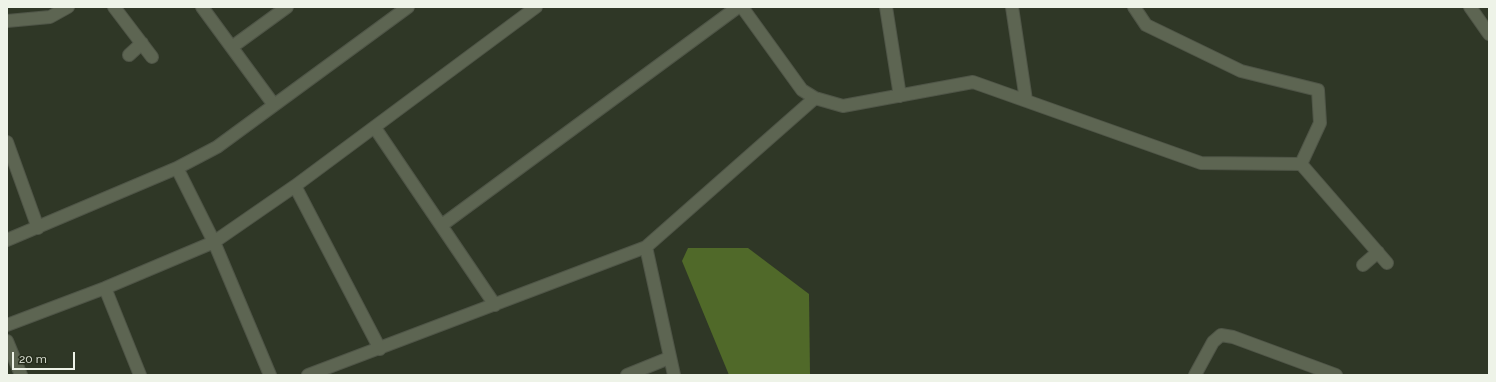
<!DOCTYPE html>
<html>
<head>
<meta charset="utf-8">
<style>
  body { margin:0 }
  #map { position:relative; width:1496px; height:382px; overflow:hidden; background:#2f3726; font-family:Raleway,sans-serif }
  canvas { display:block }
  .frame { position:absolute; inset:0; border:8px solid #eef3e8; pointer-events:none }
  .scale { position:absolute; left:12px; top:352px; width:63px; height:18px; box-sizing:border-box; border:2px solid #eef3e8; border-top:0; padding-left:5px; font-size:12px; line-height:14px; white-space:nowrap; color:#eef3e8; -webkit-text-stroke:3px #262d1c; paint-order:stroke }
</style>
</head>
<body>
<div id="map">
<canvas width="1496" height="382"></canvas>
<div class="frame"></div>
<div class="scale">20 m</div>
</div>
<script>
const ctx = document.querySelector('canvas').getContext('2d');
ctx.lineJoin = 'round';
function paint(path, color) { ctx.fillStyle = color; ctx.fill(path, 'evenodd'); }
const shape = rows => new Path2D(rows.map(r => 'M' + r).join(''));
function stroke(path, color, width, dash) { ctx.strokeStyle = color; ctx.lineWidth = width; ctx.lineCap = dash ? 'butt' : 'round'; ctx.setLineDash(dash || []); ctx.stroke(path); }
paint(shape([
  [688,248,748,248,809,294,810,375,729,375,682,261]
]), '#506929');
const minor = shape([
  [114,7,152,57],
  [202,7,274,105],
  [742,7,802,90,815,98,843,106,973,82,1201,163,1301,164,1320,123,1318,90,1241,71,1146,25,1134,7],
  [886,7,900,96],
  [1012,7,1026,100],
  [1470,7,1489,34],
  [7,21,50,17,68,7],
  [232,47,287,7],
  [129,55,142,43],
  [375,128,495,305],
  [7,142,38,228],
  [1301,164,1387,263],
  [177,168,214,242,270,375],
  [295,186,380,349],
  [442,225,738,7],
  [7,240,177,168,217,147,408,7],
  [646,247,674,375],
  [1363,265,1378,252],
  [105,288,140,375],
  [7,325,105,288,214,242,295,186,536,7],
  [7,341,21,375],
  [308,375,646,247,815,98],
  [627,375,669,358],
  [1195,375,1213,342,1221,335,1233,337,1336,375]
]);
stroke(minor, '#4f5547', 14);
stroke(minor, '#5d6552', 12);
</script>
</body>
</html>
